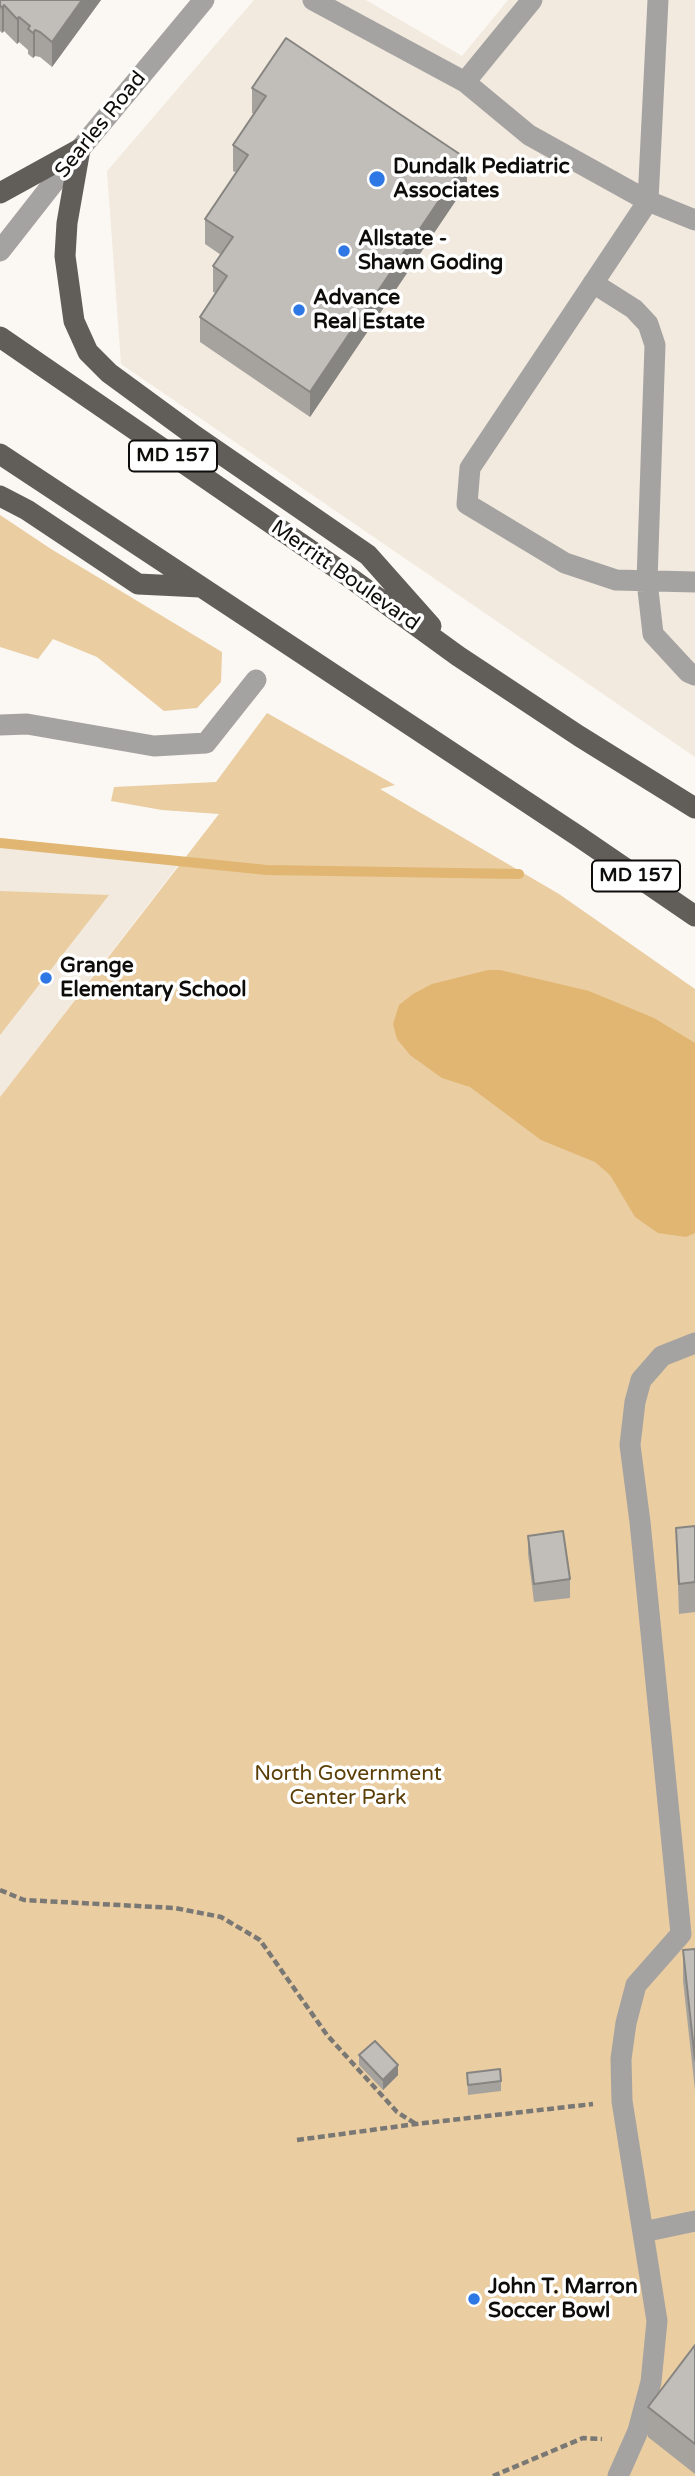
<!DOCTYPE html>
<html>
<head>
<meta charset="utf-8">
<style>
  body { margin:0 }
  canvas { display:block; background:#fbf7f2 }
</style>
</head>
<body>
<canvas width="695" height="2476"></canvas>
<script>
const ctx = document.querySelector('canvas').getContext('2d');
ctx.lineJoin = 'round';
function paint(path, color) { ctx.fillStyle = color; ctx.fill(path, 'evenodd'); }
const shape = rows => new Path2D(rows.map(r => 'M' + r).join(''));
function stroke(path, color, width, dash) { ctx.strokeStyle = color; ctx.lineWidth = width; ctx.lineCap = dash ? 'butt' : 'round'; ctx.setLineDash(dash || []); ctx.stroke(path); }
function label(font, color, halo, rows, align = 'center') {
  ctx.font = font + ' "Varela Round",sans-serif'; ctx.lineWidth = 7; ctx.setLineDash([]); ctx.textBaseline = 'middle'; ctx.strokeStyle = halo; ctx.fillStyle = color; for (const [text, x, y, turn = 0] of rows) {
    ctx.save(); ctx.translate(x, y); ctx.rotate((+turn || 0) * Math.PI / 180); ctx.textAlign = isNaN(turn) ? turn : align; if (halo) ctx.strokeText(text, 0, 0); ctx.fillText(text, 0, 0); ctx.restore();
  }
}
paint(shape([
  [254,0,366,0,462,56,508,0,695,0,695,757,121,364,107,171],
  [0,838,183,859,0,1097]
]), '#f2eadf');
paint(shape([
  [0,515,51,549,222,652,221,682,197,708,164,711,97,657,53,639,38,659,0,647],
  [267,713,395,785,380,789,559,894,695,989,695,2476,0,2476,0,1097,219,814,162,810,111,801,114,787,216,782],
  [0,891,109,895,0,1035]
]), '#eacda1');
paint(shape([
  [488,970,500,970,589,991,654,1018,695,1043,695,1233,686,1237,658,1233,635,1217,610,1175,595,1162,541,1140,470,1087,442,1078,410,1055,397,1039,393,1024,399,1005,413,994,432,984]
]), '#e1b672');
stroke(shape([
  [0,843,267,870,519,874]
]), '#e1b672', 10);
stroke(shape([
  [0,1890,24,1900,175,1908,221,1917,260,1940,327,2035,397,2112,416,2124],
  [297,2140,416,2124,593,2104],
  [493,2476,583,2438,602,2439]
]), '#7a7874', 4.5, [7, 3.5]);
stroke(shape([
  [313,0,465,82,529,135,648,201,695,220],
  [658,0,648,201,470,468,467,504,565,563,616,580,695,582],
  [465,82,532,0],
  [0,251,80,149,204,0],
  [593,283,634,309,648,324,655,345,647,581,653,634,688,672,695,675],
  [0,725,27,724,154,746,206,743,256,680],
  [643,2232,695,2221],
  [618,2476,638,2431,651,2382,657,2321,622,2101,621,2059,626,2023,636,1985,681,1934,640,1522,630,1445,635,1402,641,1380,662,1356,695,1343]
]), '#a5a3a1', 21);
stroke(shape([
  [80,149,67,223,65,256,74,321,88,352,109,373,195,436,368,555,431,626],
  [0,193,80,149],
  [0,337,345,574,458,656,579,736,695,808],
  [0,454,578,836,695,916],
  [0,496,27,510,138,584,200,587]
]), '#615e5a', 21);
paint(shape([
  [0,0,101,0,52,67,40,57,35,56,33,58,28,54,28,50,19,42,17,44,4,31,2,33,0,31],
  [252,88,467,184,310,417,200,342,200,317,216,293,213,292,213,266,221,255,205,244,205,219,237,173,233,171,233,145,254,114,252,113],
  [695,1526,695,1612,679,1614,676,1528],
  [528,1536,570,1579,570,1598,534,1602,528,1554],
  [695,1949,695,2090,683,1981,683,1950],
  [359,2055,398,2075,383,2090,359,2065],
  [467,2073,501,2081,501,2091,468,2095],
  [695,2345,695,2474,648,2437,648,2407]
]), '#a6a39f');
paint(shape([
  [82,0,101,0,52,67,52,42],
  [4,5,4,31,2,33,2,8],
  [19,17,19,42,17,44,17,19],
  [35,30,35,56,33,58,33,33],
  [467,159,467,184,310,417,310,392],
  [398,2065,398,2075,383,2090,383,2080]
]), '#878582');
const building = shape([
  [0,0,82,0,52,42,40,32,35,30,33,33,28,29,30,26,19,17,17,19,4,5,2,8,0,5,0,0],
  [286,38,467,159,310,392,200,317,227,276,213,266,233,237,205,219,248,155,233,145,266,96,252,88,286,38],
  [695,1526,695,1582,679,1584,676,1528,695,1526],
  [563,1531,570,1579,534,1584,528,1536,563,1531],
  [695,1949,695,2060,683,1950,695,1949],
  [375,2041,398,2065,383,2080,359,2055,375,2041],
  [500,2069,501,2081,468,2085,467,2073,500,2069],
  [695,2345,695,2444,648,2407,695,2345]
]);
paint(building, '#c1beb9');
stroke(building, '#878582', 2);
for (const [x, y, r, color] of [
  [377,179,9,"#2d78e4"],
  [344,251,7,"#2d78e4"],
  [299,310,7,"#2d78e4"],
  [46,978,7,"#2d78e4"],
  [474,2299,7,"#2d78e4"]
]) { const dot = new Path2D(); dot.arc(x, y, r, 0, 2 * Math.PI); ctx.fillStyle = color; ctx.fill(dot); stroke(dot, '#fff', 2.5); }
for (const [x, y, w] of [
  [173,456,88],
  [636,876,88]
]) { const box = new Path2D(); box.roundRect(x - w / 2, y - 15.5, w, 31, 5); ctx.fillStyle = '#fff'; ctx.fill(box); stroke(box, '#0e0d0b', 2); }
label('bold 19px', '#0e0d0b', null, [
  ["MD 157",173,456],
  ["MD 157",636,876]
]);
label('21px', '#0e0d0b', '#fff', [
  ["Searles Road",101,125,-51],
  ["Merritt Boulevard",345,576,35]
]);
label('bold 21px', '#0e0d0b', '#fff', [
  ["Dundalk Pediatric",393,167],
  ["Associates",393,191],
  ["Allstate -",358,239],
  ["Shawn Goding",358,263],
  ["Advance",313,298],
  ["Real Estate",313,322],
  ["Grange",60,966],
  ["Elementary School",60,990],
  ["John T. Marron",488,2287],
  ["Soccer Bowl",488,2311]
], 'left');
label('21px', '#5b3e05', '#fff', [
  ["North Government",348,1774],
  ["Center Park",348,1798]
]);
</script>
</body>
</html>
